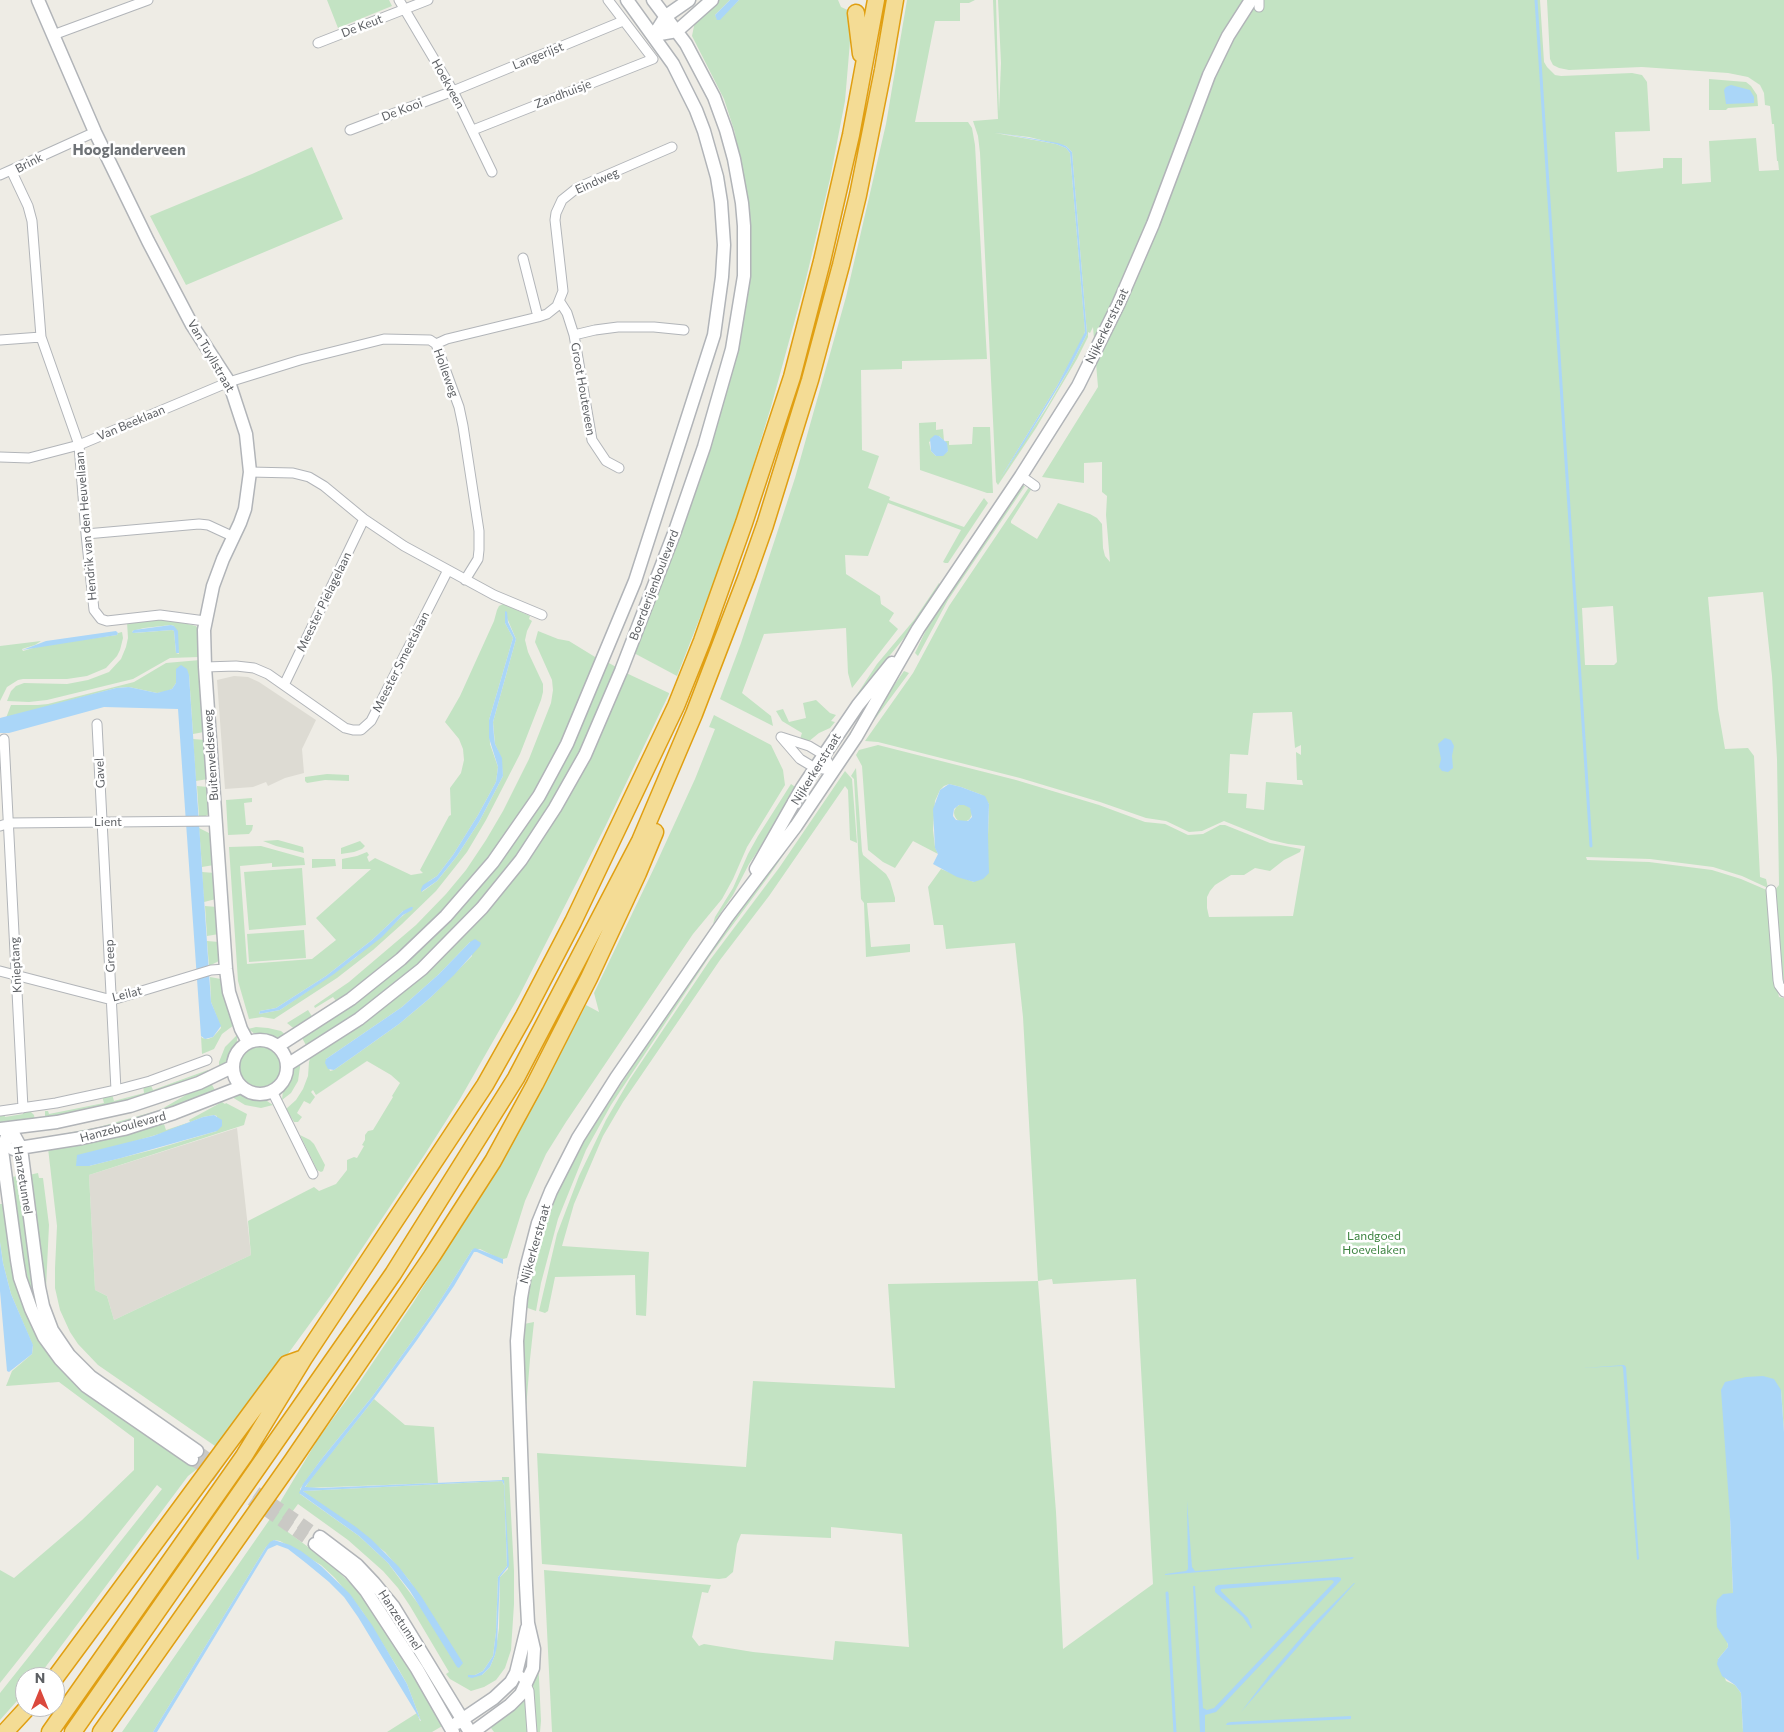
<!DOCTYPE html>
<html>
<head>
<meta charset="utf-8">
<style>
  body { margin:0 }
  #map { position:relative; width:1784px; height:1732px; overflow:hidden; background:#eeece5; font-family:Commissioner,sans-serif }
  canvas { display:block }
  .north { position:absolute; left:15px; top:1667px; width:50px; height:50px; box-sizing:border-box; background:#fff; border:1px solid #bebfc1; border-radius:50%; rotate:0deg; font-size:14px; font-weight:700; line-height:20px; text-align:center; color:#5d6064 }
  .north::after { content:''; display:block; margin:auto; width:18px; height:22px; background:#db493d; clip-path:polygon(50% 0,100% 100%,50% 72%,0 100%) }
</style>
</head>
<body>
<div id="map">
<canvas width="1784" height="1732"></canvas>
<div class="north">N</div>
</div>
<script>
const ctx = document.querySelector('canvas').getContext('2d');
ctx.lineJoin = 'round';
function paint(path, color) { ctx.fillStyle = color; ctx.fill(path, 'evenodd'); }
const shape = rows => new Path2D(rows.map(r => 'M' + r).join(''));
function stroke(path, color, width, dash) { ctx.strokeStyle = color; ctx.lineWidth = width; ctx.lineCap = dash ? 'butt' : 'round'; ctx.setLineDash(dash || []); ctx.stroke(path); }
function label(font, color, halo, rows, align = 'center') {
  ctx.font = font + ' Commissioner,sans-serif'; ctx.lineWidth = 5; ctx.setLineDash([]); ctx.textBaseline = 'middle'; ctx.strokeStyle = halo; ctx.fillStyle = color; for (const [text, x, y, turn = 0] of rows) {
    ctx.save(); ctx.translate(x, y); ctx.rotate((+turn || 0) * Math.PI / 180); ctx.textAlign = isNaN(turn) ? turn : align; if (halo) ctx.strokeText(text, 0, 0); ctx.fillText(text, 0, 0); ctx.restore();
  }
}
paint(shape([
  [234,676,248,677,259,682,316,720,302,749,304,773,285,778,268,786,266,782,253,787,225,789,217,680],
  [237,1128,251,1255,114,1320,107,1296,95,1290,89,1175]
]), '#dddbd3');
paint(shape([
  [327,0,389,0,392,6,338,28],
  [717,0,730,0,715,15,718,20,739,0,838,0,841,7,850,11,852,18,845,101,830,179,805,283,771,407,742,501,721,564,677,676,632,652,739,326,739,169,735,133,724,99,692,36,695,21],
  [907,0,975,0,969,3,960,3,960,21,935,21,915,122,968,122,972,128,975,145,987,359,902,361,902,369,861,370,862,450,879,456,868,488,890,497,889,500,964,527,984,498,988,503,948,563,945,563,943,562,961,530,888,503,868,556,845,555,846,574,880,596,881,604,894,613,889,621,898,629,852,688,848,673,846,628,764,634,742,693,771,716,773,726,720,699,741,643,795,478,846,297,886,124],
  [993,0,996,0,999,112,1001,63,998,0,1540,0,1544,62,1547,67,1555,75,1561,76,1632,73,1642,75,1647,82,1650,131,1615,132,1617,172,1663,168,1663,158,1682,158,1682,184,1711,182,1709,141,1756,138,1759,171,1779,170,1778,161,1777,161,1774,124,1772,124,1770,106,1765,105,1764,93,1760,85,1748,77,1728,73,1642,67,1569,70,1559,68,1553,65,1550,59,1547,0,1784,0,1784,986,1782,984,1774,891,1779,885,1777,759,1772,676,1763,592,1708,597,1718,709,1725,749,1748,748,1754,756,1760,877,1766,879,1768,888,1742,876,1713,867,1650,859,1586,857,1587,860,1649,862,1712,870,1741,879,1769,891,1775,980,1779,997,1784,998,1784,1432,1781,1390,1730,1517,1733,1594,1723,1595,1728,1647,1718,1659,1726,1681,1735,1685,1741,1693,1743,1732,552,1732,544,1570,711,1585,708,1593,702,1592,692,1637,699,1646,704,1644,753,1652,833,1660,835,1641,909,1647,902,1534,831,1527,831,1538,741,1534,737,1544,733,1572,726,1578,719,1579,542,1564,537,1453,746,1467,753,1381,895,1388,888,1284,1038,1281,1023,1017,1015,943,946,949,943,925,934,925,928,887,941,869,974,882,988,835,989,804,982,795,961,787,949,784,944,786,940,790,935,801,933,830,935,847,938,854,913,841,895,868,883,862,868,850,862,766,856,755,859,750,878,745,1016,780,1099,805,1145,822,1165,824,1188,835,1203,834,1220,825,1225,825,1270,843,1301,849,1300,852,1284,860,1270,871,1255,868,1244,875,1231,875,1215,885,1210,891,1207,897,1207,908,1209,917,1293,916,1305,846,1288,844,1271,840,1224,821,1202,831,1189,832,1166,821,1146,818,1100,802,1020,778,878,742,865,741,913,673,949,606,1029,487,1032,488,1011,521,1011,523,1037,539,1058,503,1090,514,1097,518,1102,524,1103,548,1105,556,1110,562,1106,515,1107,496,1102,492,1102,462,1084,463,1084,483,1042,477,1098,387,1093,327,1090,333,1088,332,1088,337,1077,359,1036,428,998,485,996,482,980,153,978,136,973,121,998,119],
  [995,133,1029,137,1066,146,1072,152,1087,334,1068,371,1047,407,1001,477,1057,386,1084,336,1085,331,1070,153,1066,148,1056,144],
  [1613,606,1617,662,1614,665,1585,665,1582,608],
  [1292,712,1295,748,1301,745,1301,755,1296,752,1297,780,1302,780,1303,785,1266,782,1264,810,1246,808,1247,794,1228,793,1230,754,1248,755,1253,713],
  [1052,1279,1053,1284,1136,1279,1153,1584,1063,1649,1056,1512,1038,1281],
  [1709,79,1746,82,1751,86,1757,95,1758,106,1728,108,1726,110,1709,110],
  [312,147,343,219,186,285,150,216,252,174],
  [936,422,936,430,943,429,944,441,939,436,929,442,931,451,936,456,941,456,948,451,945,441,949,441,949,445,972,444,973,427,990,427,993,493,987,493,920,470,919,423],
  [1021,486,1025,486,948,600,918,656,915,653,928,626],
  [939,583,941,586,909,632,882,665,859,698,856,696,877,664,914,620],
  [503,604,530,616,529,619,532,621,527,631,525,640,528,652,543,684,543,692,541,700,520,754,486,820,467,852,436,891,402,924,373,950,337,978,274,1019,262,1017,249,1019,238,981,229,847,261,846,304,858,305,865,272,867,272,863,240,866,247,964,312,959,336,940,316,918,371,869,342,869,342,859,357,856,367,852,369,855,367,857,369,862,375,858,411,875,423,873,420,870,449,816,451,815,450,788,461,773,464,760,463,749,459,739,445,722,460,696,494,621,497,610,499,606],
  [507,618,516,639,493,722,495,744,501,758,503,776,479,822,457,856,437,881,422,892,429,881,437,876,453,855,478,815,496,782,498,767,490,744,489,720,513,638,505,623],
  [403,911,407,912,355,958,280,1010,259,1014,260,1011,276,1008,326,976,372,940],
  [153,619,171,620,196,626,199,630,199,657,170,658,133,679,47,700,29,702,7,701,11,691,16,686,24,683,67,684,88,680,109,672,121,659,126,647,128,638,127,622],
  [171,625,174,626,179,654,176,653,174,631,172,630,134,633,132,631,144,628],
  [538,631,558,639,569,641,600,660,542,784,464,892,361,988,336,1001,333,997,315,1008,314,1006,349,982,416,925,446,894,466,870,486,840,503,811,529,759,551,703,553,690,552,680,535,642],
  [122,632,123,638,120,650,117,656,106,668,87,676,67,679,23,679,18,680,7,687,0,701,0,646,41,641,35,645,22,649,23,651,43,645,117,635,118,633],
  [200,660,204,732,193,734,189,675,176,669,176,683,172,689,165,692,157,693,129,687,116,688,6,718,11,705,38,705,48,704,134,682,166,663],
  [607,662,618,668,568,781,499,883,420,966,308,1049,301,1036,353,1001,508,847],
  [904,671,909,673,861,738,881,704],
  [624,672,669,693,669,694,605,827,519,996,460,1099,425,1154,333,1292,271,1377,215,1446,98,1365,78,1344,70,1332,60,1310,55,1288,55,1268,57,1226,48,1148,128,1130,164,1124,166,1130,190,1122,189,1120,222,1102,225,1104,226,1103,247,1114,244,1125,89,1175,95,1290,107,1296,114,1320,251,1255,248,1221,314,1187,319,1191,336,1184,347,1170,347,1160,354,1157,357,1158,364,1146,362,1145,365,1140,365,1135,368,1131,373,1130,393,1097,392,1096,400,1083,391,1075,367,1061,316,1095,313,1090,311,1092,315,1097,310,1104,304,1101,297,1113,302,1117,298,1122,294,1122,286,1109,296,1100,303,1089,308,1076,309,1062,310,1059,309,1055,361,1021,523,861],
  [470,942,472,956,430,998,399,1024,354,1056,334,1070,330,1071,326,1059,402,1007,439,974],
  [214,1115,217,1116,217,1131,156,1149,89,1166,125,1144,166,1132,203,1117],
  [816,700,830,713,836,715,831,721,835,722,830,728,819,733,808,742,800,739,802,733,782,721,776,711,783,709,789,722,806,718,803,703],
  [714,715,771,745,783,770,785,785,747,847,733,879,722,899,693,934,566,1122,546,1154,525,1201,507,1258,503,1259,496,1257,480,1249,472,1250,433,1312,372,1397,320,1461,300,1489,300,1494,359,1536,388,1563,462,1663,409,1580,385,1552,303,1491,502,1481,504,1485,507,1566,498,1577,496,1632,493,1656,483,1671,475,1675,469,1675,482,1675,490,1667,495,1655,499,1628,500,1577,508,1569,504,1480,502,1480,502,1477,509,1477,514,1571,514,1604,511,1650,505,1668,496,1680,484,1687,471,1691,450,1679,446,1674,449,1672,410,1606,398,1588,383,1571,348,1540,298,1504,281,1527,330,1563,352,1585,369,1605,444,1725,432,1732,387,1732,417,1713,420,1721,421,1721,407,1684,399,1670,362,1611,335,1578,321,1565,280,1541,274,1540,266,1547,153,1732,122,1732,270,1519,318,1439,359,1383,413,1303,491,1178,538,1096,586,1005,599,1012,594,993,656,864,695,779,715,729,709,727],
  [193,739,205,740,208,779,196,781],
  [856,768,862,851,863,855,886,874,890,881,895,898,895,902,867,903,871,947,910,944,910,952,866,957,864,903,861,899,854,779,851,776],
  [845,771,852,779,857,843,850,840,848,790,845,786,769,896,720,960,623,1102,603,1136,574,1204,562,1246,649,1252,646,1316,636,1315,635,1275,555,1277,548,1311,545,1313,539,1311,557,1234,579,1176,606,1120,630,1079,710,960,779,868],
  [327,774,349,775,349,781,325,780,307,783,305,781,305,777],
  [791,784,798,789,781,817,749,864,733,895,713,924,715,917,733,888,748,854,758,836],
  [197,786,208,787,209,814,204,817,199,817],
  [252,798,252,802,244,803,246,825,253,825,252,830,249,834,228,835,226,800],
  [819,803,771,873,709,957,611,1105,586,1150,558,1219,541,1283,536,1311,525,1307,533,1260,543,1228,554,1198,581,1145,706,955],
  '954 813a9 9 0 1 1 18 0a9 9 0 1 1-18 0Z',
  [199,828,209,833,212,833,214,865,202,867],
  [278,840,303,847,304,853,276,846,263,841],
  [360,841,365,846,362,849,354,852,341,854,341,848],
  [312,859,335,859,336,866,312,868],
  [302,868,306,925,249,930,244,872],
  [202,872,215,873,216,899,204,902],
  [205,906,217,907,219,934,207,936],
  [304,930,306,958,249,962,247,934],
  [207,941,219,942,219,961,209,966],
  [210,977,221,979,234,1025,222,1034,214,1049,202,1054,201,1036,202,1038,208,1039,213,1037,221,1028,211,1002],
  [308,1010,313,1018,297,1031,287,1023],
  [256,1027,268,1028,281,1031,287,1036,277,1039,255,1034,248,1029],
  [237,1035,237,1043,228,1061,225,1066,219,1070,219,1062,225,1047],
  '238 1067a22 22 0 1 1 44 0a22 22 0 1 1-44 0Z',
  [301,1060,298,1081,291,1093,282,1100,283,1090,293,1067],
  [208,1070,209,1075,158,1094,45,1120,45,1111,48,1111,49,1114,104,1103,102,1096,112,1094,114,1101,144,1093,143,1085,150,1083,153,1090],
  [210,1081,217,1094,158,1116,47,1141,47,1137,99,1127,160,1110],
  [238,1093,264,1099,273,1105,261,1108,245,1105,232,1097],
  [29,1110,34,1115,35,1122,0,1126,0,1114,4,1113,5,1117,23,1114,23,1111],
  [300,1135,310,1140,314,1144,325,1165,323,1171,321,1172,317,1170],
  [38,1173,39,1178,43,1178,49,1225,46,1288,51,1312,47,1306,29,1175],
  [19,1176,44,1328,30,1289,20,1243,11,1177],
  [0,1204,3,1204,32,1318,182,1459,197,1469,188,1476,41,1673,38,1677,25,1677,25,1692,0,1720,0,1693,162,1489,157,1485,0,1683,0,1570,14,1578,82,1520,134,1470,134,1438,59,1382,6,1386,12,1371,32,1354,33,1346,11,1294,3,1263,0,1242],
  [534,1322,530,1359,526,1409,522,1349,524,1324],
  [374,1399,405,1425,434,1427,438,1483,305,1488,309,1481],
  [538,1657,541,1721,540,1732,535,1732,532,1682],
  [525,1698,529,1732,494,1732,491,1728,493,1725]
]), '#c3e3c3');
paint(shape([
  [730,0,739,0,720,20,717,20,715,15],
  [1731,85,1750,90,1754,97,1754,103,1726,104,1724,90,1726,87],
  [994,132,1058,143,1066,146,1072,152,1087,334,1068,371,1024,443,1001,477,1057,386,1085,332,1070,153,1066,148,1056,144],
  [935,435,939,436,947,443,948,451,943,456,936,456,931,451,930,439],
  [505,611,507,612,508,622,516,639,493,722,494,736,495,744,502,758,503,776,479,822,457,856,437,881,421,892,421,889,423,885,437,876,453,855,478,815,496,782,498,767,489,738,489,720,513,638,505,623],
  [171,625,174,626,178,631,179,653,176,653,174,631,172,630,133,633,132,632,134,630],
  [116,631,118,633,117,635,22,650,46,641],
  [181,665,187,669,189,675,211,1002,221,1026,213,1037,205,1039,201,1036,178,709,104,707,9,733,0,733,0,718,116,688,129,687,157,693,172,689,176,683,176,669],
  [1445,738,1451,740,1454,746,1452,756,1453,768,1448,772,1442,771,1439,767,1441,759,1438,744],
  [949,784,961,787,985,796,989,804,988,835,989,873,983,879,974,882,957,877,933,864,938,854,935,848,933,809,940,790],
  [959,805,964,805,970,808,972,817,968,821,956,820,953,816,954,809],
  [411,907,413,907,412,910,403,915,382,937,334,974,280,1010,259,1014,260,1011,276,1008,326,976,372,940,403,911],
  [475,939,481,943,480,946,454,975,430,998,399,1024,354,1056,334,1070,328,1069,325,1063,326,1059,402,1007,439,974,470,942],
  [214,1115,222,1120,222,1126,217,1131,121,1158,89,1166,76,1166,77,1155,153,1136,203,1117],
  [0,1242,3,1263,11,1294,33,1345,32,1354,9,1372,7,1371,0,1291],
  [475,1248,503,1259,503,1264,477,1252,474,1252,454,1286,417,1340,374,1399,305,1487,320,1488,504,1480,509,1566,500,1577,497,1646,495,1655,490,1667,482,1675,472,1678,468,1677,468,1675,475,1675,483,1671,493,1656,496,1632,498,1577,507,1566,504,1485,502,1481,303,1491,356,1527,371,1539,399,1567,421,1596,463,1663,459,1668,457,1667,410,1591,388,1563,359,1536,299,1493,303,1484,320,1461,372,1397,433,1312,472,1250],
  [1624,1365,1626,1367,1639,1559,1637,1560,1623,1368,1622,1366,1583,1368],
  [1763,1376,1774,1379,1781,1390,1784,1432,1784,1732,1743,1732,1741,1693,1735,1685,1722,1676,1717,1664,1718,1659,1728,1647,1728,1644,1717,1627,1716,1608,1717,1600,1723,1594,1733,1593,1730,1517,1721,1390,1725,1382,1746,1377],
  [1187,1501,1192,1567,1195,1571,1354,1557,1352,1559,1165,1575,1165,1574,1186,1571,1188,1569],
  [274,1540,290,1545,301,1551,321,1566,350,1594,372,1625,407,1684,421,1721,358,1617,344,1597,329,1582,306,1563,288,1549,277,1545,268,1549,157,1732,153,1732,266,1547,270,1542],
  [1338,1577,1341,1578,1341,1580,1216,1712,1205,1715,1205,1732,1200,1732,1193,1586,1195,1586,1203,1708,1207,1710,1214,1708,1334,1582,1332,1580,1221,1589,1221,1591,1248,1618,1252,1627,1251,1629,1243,1617,1215,1592,1215,1587,1218,1585],
  [1355,1583,1317,1625,1241,1712,1270,1674,1312,1625,1354,1583],
  [1351,1716,1351,1719,1226,1725,1227,1723,1231,1722]
]), '#aad6f8');
stroke(shape([
  [1536,0,1591,846],
  [1167,1593,1175,1732]
]), '#aad6f8', 3);
stroke(shape([
  [197,1451,320,1537],
  [192,1459,315,1544]
]), '#cac9c5', 12, [12, 6]);
const street = shape([
  [399,0,453,91,492,172],
  [1259,7,1259,0],
  [53,35,148,0],
  [318,43,428,0],
  [350,130,453,91,623,21],
  [473,130,653,59,608,0],
  [95,132,11,170,28,206,32,221,41,337,79,445,86,534,94,610,101,619,107,621,160,615,205,621],
  [0,175,11,170],
  [523,258,538,317],
  [560,302,567,313,574,335,592,440,606,461,619,468],
  [574,335,595,330,618,327,654,327,684,330],
  [0,340,41,337],
  [436,344,447,339,538,317,547,314,557,306,563,291,555,220,556,213,562,200,577,188,672,147],
  [0,457,29,458,79,445,229,382,300,360,384,339,430,340,436,344,459,407,463,426,479,531,479,550,478,559,465,580],
  [250,472,293,473,309,477,324,486,364,519,404,546,494,595,542,615],
  [1021,476,1035,486],
  [86,534,199,524,208,525,234,537],
  [205,667,236,666,254,668,268,674,345,728,353,730,361,730,371,721,448,570],
  [284,685,364,519],
  [97,724,116,1090],
  [781,737,809,746,824,755,832,770],
  [781,737,800,759,815,768,832,770],
  [4,739,23,1108],
  [0,826,9,823,216,821],
  [1771,890,1778,980,1779,985,1784,992],
  [0,971,112,1000,211,970,226,969],
  [272,1091,313,1174],
  [0,1111,56,1103,116,1090,150,1081,207,1060],
  [516,1673,523,1678,529,1691,532,1732]
]);
const secondary = shape([
  [38,0,95,132,148,241,192,325,229,382,246,434,250,472,245,509,240,523,223,559,213,586,204,630,205,667,226,969,229,992,241,1029,248,1042],
  [654,35,677,31,712,0],
  [654,35,666,16,689,0],
  [756,869,802,788,824,755,858,705,892,663],
  '233 1067a27 27 0 1 1 54 0a27 27 0 1 1-54 0Z',
  [278,1046,351,999,401,959,446,916,493,862,539,796,567,744,635,581,714,335,722,277,724,245,721,202,717,177,704,131,696,110,673,64,627,0],
  [287,1065,359,1019,422,969,482,908,521,860,555,808,585,755,621,671,675,531,704,447,732,349,744,276,744,226,742,203,734,159,726,130,714,97,686,44,653,0],
  [10,1128,2,1150,17,1260,20,1278,31,1309,44,1337,60,1359,86,1386,192,1459],
  [10,1128,21,1148,39,1287,43,1306,52,1330,69,1355,91,1377,197,1451],
  [0,1129,57,1122,130,1106,199,1083,232,1067],
  [13,1149,82,1138,124,1129,174,1113,241,1087],
  [320,1537,357,1565,374,1583,393,1606,470,1732],
  [315,1544,350,1572,366,1591,417,1669,453,1732],
  [457,1723,494,1698,511,1682,516,1673,527,1628],
  [473,1732,510,1705,521,1694,533,1668,534,1649,528,1623,526,1585,517,1341,521,1298,526,1269,538,1223,551,1191,578,1138,616,1078,727,917,796,826,856,737,918,629,1021,476,1078,386,1118,305,1153,224,1209,75,1228,36,1251,0]
]);
const highway = shape([
  [856,13,861,54],
  [55,1678,287,1364,304,1358],
  [5,1732,28,1707],
  [50,1732,244,1456,304,1358,485,1085,524,1016,573,922,676,706,702,641,744,523,792,377,822,261,851,135,876,0],
  [73,1732,393,1274,516,1078,640,841,694,714,747,576,765,525,810,380,841,265,858,195,883,70,895,0],
  [101,1732,292,1461,432,1256,493,1161,535,1084,589,978,638,873,655,832]
]);
stroke(street, '#b2b5b9', 11);
stroke(secondary, '#b1b4b8', 15);
stroke(highway, '#e09f12', 19);
stroke(street, '#fff', 9);
stroke(secondary, '#fff', 12);
stroke(highway, '#f4dc95', 16);
label('12px', '#5d6064', '#fff', [
  ["De Keut",362,26,-21],
  ["Langerijst",538,56,-22],
  ["Hoekveen",448,84,61],
  ["Zandhuisje",563,94,-21],
  ["De Kooi",402,110,-21],
  ["Brink",29,163,-27],
  ["Eindweg",597,181,-24],
  ["Nijkerkerstraat",1107,326,-64],
  ["Van Tuyllstraat",211,356,60],
  ["Holleweg",446,373,70],
  ["Groot Houteveen",583,389,80],
  ["Van Beeklaan",131,423,-23],
  ["Hendrik van den Heuvellaan",86,526,-95],
  ["Boerderijenboulevard",654,585,-69],
  ["Meester Pielagelaan",324,602,-64],
  ["Meester Smeetslaan",401,662,-63],
  ["Buitenveldseweg",211,755,-94],
  ["Nijkerkerstraat",816,769,-58],
  ["Gavel",100,773,-93],
  ["Lient",108,822],
  ["Greep",110,956,-93],
  ["Knieptang",16,965,-93],
  ["Leilat",127,994,-14],
  ["Hanzeboulevard",123,1127,-15],
  ["Hanzetunnel",23,1180,81],
  ["Nijkerkerstraat",535,1244,-74],
  ["Hanzetunnel",400,1620,57]
]);
label('12px', '#3c8340', '#fff', [
  ["Landgoed",1374,1236],
  ["Hoevelaken",1374,1250]
]);
label('bold 15px', '#6e7276', '#fff', [
  ["Hooglanderveen",129,150]
]);
</script>
</body>
</html>
